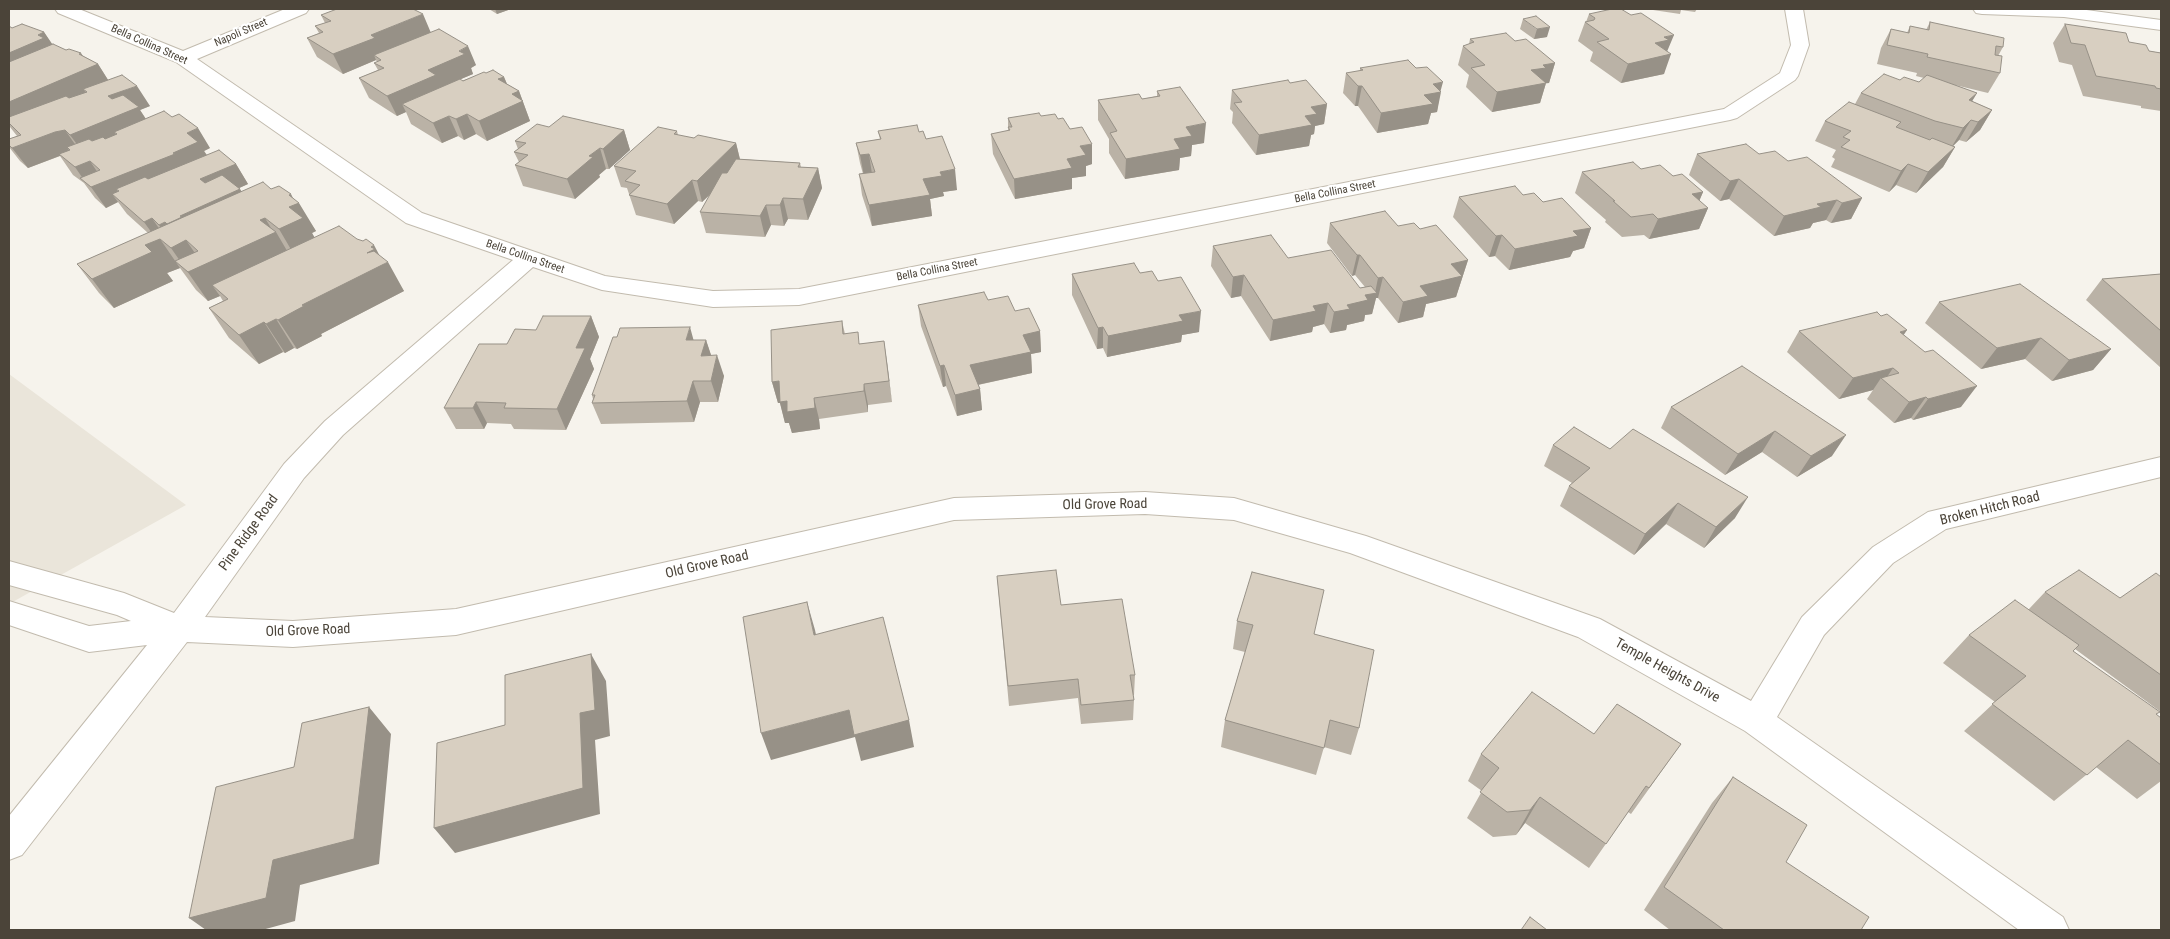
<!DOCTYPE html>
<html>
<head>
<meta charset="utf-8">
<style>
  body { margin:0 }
  #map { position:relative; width:2170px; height:939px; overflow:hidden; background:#f6f3ec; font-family:"Roboto Condensed",sans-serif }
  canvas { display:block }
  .frame { position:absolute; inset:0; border:10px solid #4b4439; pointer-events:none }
</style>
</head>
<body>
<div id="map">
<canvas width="2170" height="939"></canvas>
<div class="frame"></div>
</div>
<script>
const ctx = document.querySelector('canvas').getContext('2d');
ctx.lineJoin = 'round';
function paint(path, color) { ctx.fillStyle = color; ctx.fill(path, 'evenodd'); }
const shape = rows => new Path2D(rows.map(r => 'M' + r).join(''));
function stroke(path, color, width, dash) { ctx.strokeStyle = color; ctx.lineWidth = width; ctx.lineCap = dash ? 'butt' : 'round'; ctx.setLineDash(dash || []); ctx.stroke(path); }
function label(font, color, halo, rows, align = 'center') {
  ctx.font = font + ' "Roboto Condensed",sans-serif'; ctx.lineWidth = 4.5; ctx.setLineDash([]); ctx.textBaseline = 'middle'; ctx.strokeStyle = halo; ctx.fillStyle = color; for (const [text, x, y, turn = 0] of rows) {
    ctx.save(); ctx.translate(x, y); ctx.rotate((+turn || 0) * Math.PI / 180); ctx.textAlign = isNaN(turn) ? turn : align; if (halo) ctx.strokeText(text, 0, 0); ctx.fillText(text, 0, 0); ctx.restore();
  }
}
paint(shape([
  [9,374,186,505,9,604]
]), '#eae5da');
const minor = shape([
  [55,9,79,9,183,51,285,9,309,9,306,13,197,59,422,213,605,276,713,291,799,289,1724,109,1780,73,1791,45,1785,9,1803,9,1809,45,1798,76,1795,80,1737,118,1730,120,799,305,713,307,602,290,533,267,343,435,304,478,205,617,293,621,456,609,954,498,1145,492,1234,498,1366,536,1600,619,1751,701,1802,617,1873,547,1928,512,2161,457,2161,477,1946,529,1893,563,1824,635,1777,717,2063,917,2069,930,2019,930,1745,731,1578,637,1350,553,1234,520,1145,514,954,520,456,635,293,647,187,642,22,855,9,860,9,816,147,645,89,652,9,625,9,601,89,626,131,621,117,615,9,585,9,561,124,593,174,613,284,464,325,421,513,260,406,223,176,62,58,13,55,9],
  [1973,9,2079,9,2161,20,2161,30,2064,17,1982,14,1976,13,1973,9]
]);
stroke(minor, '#c2bbae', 2);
paint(minor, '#fff');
paint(shape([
  [489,9,511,9,497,14],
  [1653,9,1697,9,1695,12,1681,10,1680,14,1653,10],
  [1589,14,1667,51,1664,74,1621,83,1590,61,1593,52,1578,41,1585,22,1586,22],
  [321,15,431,32,476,65,471,68,473,74,442,87,486,73,504,77,507,84,519,91,530,121,487,141,476,134,464,140,458,136,442,143,411,124,406,112,397,116,369,98,359,78,378,70,374,63,377,62,376,60,343,74,317,57,307,38,319,33,315,26,325,23],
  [1523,19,1547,37,1534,39,1520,29],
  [1930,22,2003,47,1998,56,2000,73,1988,93,1955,85,1977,93,1972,101,1992,110,1980,130,1966,142,1959,140,1953,146,1955,147,1943,167,1916,193,1896,185,1889,192,1831,167,1835,159,1832,157,1836,150,1815,141,1825,121,1855,104,1861,93,1900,80,1919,82,1924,78,1916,76,1917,73,1877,64,1881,48,1891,29,1907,33,1910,26,1926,30],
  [2065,24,2129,42,2149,51,2161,53,2161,111,2141,108,2141,106,2083,96,2072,65,2059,62,2053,43],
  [9,26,12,28,44,32,52,45,66,50,83,56,98,64,108,80,150,106,140,110,146,119,210,148,204,151,207,155,236,164,248,184,239,188,242,192,271,189,293,198,316,231,312,233,314,237,379,256,404,291,321,334,322,336,297,349,294,348,285,353,283,352,259,364,229,338,209,308,223,301,220,296,208,301,196,290,180,268,167,273,173,281,114,308,99,293,77,264,148,233,127,214,118,202,106,208,95,198,84,183,73,175,60,156,28,168,20,161,9,147,9,139,17,136,10,127,9,128],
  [1470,39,1515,41,1555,63,1549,83,1546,83,1540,103,1492,112,1466,87,1469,75,1458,65,1463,46,1469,44],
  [1360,68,1440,91,1437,112,1431,113,1428,124,1377,133,1358,106,1355,106,1343,93,1346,73,1360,71],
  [1290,83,1327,104,1324,124,1315,126,1314,134,1311,135,1309,146,1256,155,1232,123,1233,112,1230,109,1232,90],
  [1157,91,1204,143,1192,145,1191,156,1180,158,1179,170,1125,179,1109,153,1109,139,1098,120,1098,100,1142,99,1157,96],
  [1041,116,1058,119,1070,129,1092,164,1086,166,1086,176,1072,178,1072,189,1015,199,993,154,991,134,1008,131,1008,118],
  [549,127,624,130,630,150,609,169,606,169,599,175,600,177,575,199,523,186,515,165,519,162,514,152,518,149,515,141],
  [677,131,678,135,694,138,736,143,740,159,800,163,801,167,818,168,822,188,808,220,788,219,784,226,771,225,765,237,706,233,700,212,710,195,702,202,698,201,674,224,636,215,627,188,621,187,614,166],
  [878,131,919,132,926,139,957,190,943,192,944,196,930,199,932,216,872,226,862,195,859,174,863,174,860,163,856,143,880,139],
  [1697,154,1759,154,1788,161,1862,198,1851,219,1831,223,1826,220,1813,223,1810,228,1774,236,1729,199,1720,201,1689,175],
  [1582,172,1673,176,1703,192,1699,201,1708,208,1699,229,1649,239,1644,235,1622,237,1605,222,1606,220,1575,193],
  [1523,195,1543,202,1591,228,1584,248,1573,251,1570,257,1509,270,1495,256,1489,257,1453,217,1459,197],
  [1330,223,1398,226,1420,229,1468,260,1456,297,1426,304,1423,317,1398,323,1378,298,1376,298,1372,314,1365,315,1364,321,1347,325,1346,330,1330,333,1324,324,1313,327,1312,332,1270,341,1241,296,1231,298,1211,266,1213,246,1288,258,1360,288,1365,287,1355,275,1352,276,1327,243],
  [1140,273,1158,281,1199,332,1182,335,1181,342,1107,357,1103,348,1097,349,1072,295,1072,274],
  [2161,274,2161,368,2086,300,2102,279],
  [988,300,1015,311,1040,331,1041,352,1031,354,1032,373,978,385,980,389,982,410,957,416,946,386,943,387,921,326,918,305],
  [1939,302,2111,349,2093,370,2052,381,2025,359,1981,369,1925,323],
  [591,316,599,337,590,359,594,369,566,430,514,429,511,424,487,423,484,429,456,429,444,408,536,330],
  [842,321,845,334,860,344,884,341,892,402,868,405,868,412,819,419,820,429,792,433,789,423,785,423,780,403,778,403,772,382],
  [1799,331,1904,335,1961,407,1913,420,1911,418,1894,423,1867,399,1873,390,1839,399,1787,352],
  [694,340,706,340,711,355,724,376,718,402,700,402,694,422,601,424,592,403,593,399,592,395],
  [1742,366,1832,456,1797,477,1762,452,1725,475,1661,428,1671,407],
  [1553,445,1610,449,1735,518,1704,548,1666,524,1634,555,1560,506,1569,486,1572,483,1544,466],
  [997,576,1061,605,1135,675,1134,695,1133,695,1134,700,1133,720,1081,724,1078,698,1009,706],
  [2161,577,2161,712,2075,649,2073,651,2161,718,2161,781,2137,799,2096,767,2054,801,1964,731,1995,702,1943,663,1969,635,2029,609,2045,592,2120,598],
  [1237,621,1314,634,1359,728,1351,755,1324,747,1316,775,1221,747,1225,720,1245,652,1233,649],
  [1594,734,1681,744,1631,814,1628,812,1589,868,1525,823,1516,835,1493,837,1467,818,1482,791,1468,781,1481,754],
  [1733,777,1786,862,1861,930,1670,930,1644,910,1712,803]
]), '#bab2a6');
paint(shape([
  [495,9,511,9,497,14],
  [423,14,431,33,374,55,376,60,343,74,333,54,371,35],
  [1550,27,1547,37,1534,39,1537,29],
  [44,32,57,51,9,69,9,53,38,35],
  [1674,35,1666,54,1671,54,1664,74,1621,83,1628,64,1664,37],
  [468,46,476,65,471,68,473,74,402,104,406,112,397,116,387,96,428,70],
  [81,53,90,67,98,64,110,83,87,92,83,89,87,94,9,123,9,102],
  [1555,63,1549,83,1541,84,1546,83,1540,103,1492,112,1497,92,1531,70,1543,65],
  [504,77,512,96,498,79],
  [1443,82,1440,93,1441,92,1437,112,1431,113,1428,124,1377,133,1381,113,1424,95,1433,84],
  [137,86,150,106,140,110,151,127,117,134,114,132,120,141,85,155,70,135,108,96],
  [1358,86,1362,86,1358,106,1355,106],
  [519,91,530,121,487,141,479,121,512,94],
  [1977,93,1965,113,1969,100],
  [1327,104,1324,124,1315,126,1314,134,1311,135,1309,146,1256,155,1259,135,1305,116,1311,107],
  [1992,110,1980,130,1966,142,1978,122],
  [467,114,476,134,464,140,456,119],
  [449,116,458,136,442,143,433,123],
  [1971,120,1959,140,1951,148,1963,128],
  [1206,123,1204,143,1192,145,1191,156,1180,158,1179,170,1125,179,1126,159,1174,139,1186,127],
  [198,128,210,148,204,151,211,162,119,191,116,189,124,200,112,194,118,202,106,208,91,187,86,183,75,167,90,161,104,182,173,153,187,133],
  [65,130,79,150,70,150,67,147,70,152,28,168,12,148,55,132],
  [624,130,630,150,609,169,603,149],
  [736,143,741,164,702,202,697,181],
  [1092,144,1092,164,1086,166,1086,176,1072,178,1072,189,1015,199,1014,179,1067,159,1080,146],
  [1955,147,1943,167,1916,193,1928,172],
  [600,148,606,169,599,175,600,177,575,199,567,179,589,156],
  [869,154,872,174,864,176,860,155],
  [236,164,248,184,213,200,200,179],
  [1908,164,1896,185,1889,192,1901,171],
  [818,168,822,188,808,220,803,199],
  [955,169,957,190,943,192,944,196,930,199,932,216,872,226,869,205,923,179,940,172],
  [1739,179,1729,199,1720,201,1730,181],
  [692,180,698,201,674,224,667,204],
  [240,189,253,210,186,240,203,265,260,220,265,218,274,233,276,232,293,261,212,285,220,296,208,301,171,248,180,216],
  [1703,192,1695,211,1708,208,1699,229,1649,239,1658,219,1692,194],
  [291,194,296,204,299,203,316,231,312,233,320,247,296,258,279,229,289,207,289,195],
  [783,198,788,219,784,226,780,205],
  [1862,198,1851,219,1831,223,1842,203],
  [1837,200,1826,220,1813,223,1810,228,1774,236,1784,216,1817,204],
  [766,205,771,225,765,237,760,216],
  [152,218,166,239,160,239,180,268,167,273,173,281,114,308,92,279,145,245,157,240,144,222],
  [165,222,179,243,173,246,159,225],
  [1591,228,1584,248,1573,251,1570,257,1509,270,1515,249,1573,231],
  [1502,235,1495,256,1489,257,1496,236],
  [374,245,384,264,388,262,404,291,321,334,322,336,297,349,278,320,302,305,367,253,371,247],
  [1357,255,1360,255,1355,275,1352,276],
  [1468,260,1456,297,1426,304,1423,317,1398,323,1403,302,1420,286,1451,264],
  [1244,275,1241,296,1231,298,1233,277],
  [1383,277,1378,298,1376,298,1372,314,1365,315,1364,321,1347,325,1346,330,1330,333,1334,312,1365,295,1375,293,1378,278],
  [1328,303,1324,324,1313,327,1312,332,1270,341,1273,320,1313,306],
  [1201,311,1199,332,1182,335,1181,342,1107,357,1108,336,1179,315],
  [591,316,599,337,590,359,594,369,566,430,557,409,576,348],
  [276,319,294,348,285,353,266,324],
  [264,322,283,352,259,364,239,335],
  [690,327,696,349,686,340],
  [1103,327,1103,348,1097,349,1098,328],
  [1907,330,1893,351,1900,332],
  [1040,331,1041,352,1031,354,1032,373,972,386,970,365,1023,335],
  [2041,338,2025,359,1981,369,1997,348],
  [706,340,713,361,701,356],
  [884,341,887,362,892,402,889,381],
  [2111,349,2093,370,2052,381,2069,360],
  [717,355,724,376,718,402,711,381],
  [944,365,946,386,943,387,940,366],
  [1893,368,1885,380,1881,378,1873,390,1839,399,1853,378],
  [693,381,700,402,694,422,687,401],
  [779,381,814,398,819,419,820,429,792,433,789,423,785,423,780,403,778,403,772,382],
  [864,384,868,405,868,412,864,391],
  [1977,386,1961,407,1913,420,1928,399],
  [980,389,982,410,957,416,955,395],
  [1926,397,1911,418,1894,423,1909,402],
  [476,402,487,423,484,429,473,408],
  [1775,431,1762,452,1725,475,1738,454],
  [1846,435,1832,456,1797,477,1811,456],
  [1748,497,1735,518,1704,548,1716,527],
  [1678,503,1666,524,1634,555,1645,534],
  [807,602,815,630,822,663,814,635],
  [591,654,606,681,610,736,595,740,600,814,455,853,434,828,580,713],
  [369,707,391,734,379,864,300,885,295,921,262,930,206,930,189,918,273,860],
  [849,710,909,720,914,747,861,761,855,737,771,760,761,733],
  [1540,797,1525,823,1516,835,1530,810]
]), '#979187');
const building = shape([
  [337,9,413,9,423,14,371,35,375,38,333,54,307,38,323,32,315,26,331,21,321,15,337,9],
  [1612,9,1621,9,1631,15,1641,13,1674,35,1664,37,1669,40,1655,43,1671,54,1628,64,1597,42,1609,39,1585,22,1594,20,1595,18,1589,14,1612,9],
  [1536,16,1550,27,1537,29,1523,19,1536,16],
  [1930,22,2004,38,2003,47,1996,46,1995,55,2002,56,2000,73,1927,57,1928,54,1887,45,1891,29,1909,33,1910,26,1929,30,1930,22],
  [22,24,44,32,38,35,44,38,9,53,9,26,12,28,22,24],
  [2065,24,2126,33,2129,42,2146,45,2149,51,2161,53,2161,89,2156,88,2155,86,2096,76,2085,45,2071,43,2065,24],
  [439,29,468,46,459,51,465,54,428,70,436,75,387,96,359,78,384,68,374,63,381,60,374,55,439,29],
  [1506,33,1515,41,1526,39,1555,63,1543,65,1546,68,1531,70,1546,83,1497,92,1471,68,1485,65,1463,46,1474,42,1470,39,1506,33],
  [53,44,66,50,69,49,81,53,79,54,98,64,9,102,9,62,53,44],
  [1408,60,1416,68,1427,67,1443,82,1433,84,1441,92,1424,95,1433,104,1381,113,1362,86,1358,86,1346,73,1363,70,1360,68,1408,60],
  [493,70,504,77,498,79,519,91,512,94,523,101,479,121,467,114,456,119,449,116,433,123,402,104,460,79,463,81,484,72,486,73,493,70],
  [1884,74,1900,80,1904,77,1919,82,1927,75,1977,93,1969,100,1992,110,1978,122,1971,120,1963,128,1935,121,1861,93,1884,74],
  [122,75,137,86,108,96,112,99,123,95,139,107,70,135,65,130,55,132,12,148,9,145,9,139,21,135,9,123,9,117,66,96,69,98,87,92,83,89,122,75],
  [1288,80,1290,83,1306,80,1327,104,1311,107,1317,114,1305,116,1312,125,1259,135,1234,103,1242,102,1232,90,1288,80],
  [1180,87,1206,123,1186,127,1192,136,1174,139,1180,149,1126,159,1110,133,1117,131,1098,100,1139,94,1142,99,1160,96,1157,91,1180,87],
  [1849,102,1901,122,1896,127,1930,140,1932,138,1955,147,1928,172,1908,164,1901,171,1841,147,1850,140,1843,137,1851,131,1825,121,1849,102],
  [164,111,172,117,179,114,198,128,187,133,198,142,173,153,175,154,91,187,80,178,100,170,90,161,75,167,59,154,70,150,67,147,89,139,92,141,103,137,105,139,117,134,114,132,164,111],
  [1039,113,1041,116,1055,114,1058,119,1063,118,1070,129,1082,127,1092,144,1080,146,1086,155,1067,159,1072,168,1014,179,991,134,1010,130,1008,127,1012,127,1008,118,1039,113],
  [563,116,624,130,603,149,600,148,589,156,593,157,567,179,515,165,528,155,514,152,526,143,515,141,537,124,549,127,563,116],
  [917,125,919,132,923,131,926,139,942,136,955,169,940,172,942,176,923,179,930,195,869,205,859,174,875,172,869,154,860,155,856,143,881,139,878,131,917,125],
  [658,127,677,131,674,134,694,138,698,135,736,143,697,181,692,180,667,204,629,195,640,185,625,181,636,171,614,166,658,127],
  [1746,144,1759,154,1775,151,1788,161,1807,157,1862,198,1842,203,1837,200,1817,204,1821,207,1784,216,1739,179,1730,181,1697,154,1746,144],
  [219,150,236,164,200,179,205,183,222,175,240,189,180,216,182,217,167,224,165,222,159,225,152,218,144,222,112,194,119,191,116,189,145,177,148,179,219,150],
  [736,159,800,163,798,167,818,168,803,199,783,198,780,205,766,205,760,216,700,212,722,173,727,173,736,159],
  [1633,162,1641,169,1660,165,1673,176,1682,174,1703,192,1692,194,1708,208,1658,219,1653,214,1631,217,1613,201,1615,201,1582,172,1633,162],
  [263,182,271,189,279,186,291,194,289,195,299,203,289,207,303,218,279,229,265,218,260,220,276,232,188,272,175,261,198,251,186,240,171,248,160,239,145,245,152,252,92,279,77,264,263,182],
  [1515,186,1523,195,1534,193,1543,202,1562,198,1591,228,1573,231,1578,236,1515,249,1502,235,1496,236,1459,197,1515,186],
  [1385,211,1398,226,1414,223,1420,229,1436,225,1468,260,1451,264,1462,276,1420,286,1428,296,1403,302,1383,277,1378,278,1360,255,1357,255,1330,223,1385,211],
  [339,226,357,239,363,241,366,239,374,245,371,247,375,249,367,253,374,251,388,262,302,305,304,306,278,320,276,319,266,324,264,322,239,335,209,308,228,299,212,285,339,226],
  [1271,235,1288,258,1331,250,1360,288,1371,286,1377,293,1365,295,1368,300,1347,305,1350,309,1334,312,1328,303,1313,306,1316,311,1273,320,1244,275,1233,277,1213,246,1271,235],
  [1134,263,1140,273,1152,271,1158,281,1181,277,1201,311,1179,315,1183,321,1108,336,1103,327,1098,328,1072,274,1134,263],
  [2161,274,2161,331,2102,279,2161,274],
  [2020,284,2111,349,2069,360,2041,338,1997,348,1939,302,2020,284],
  [984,292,988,300,1008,296,1015,311,1029,308,1040,331,1023,335,1031,352,970,365,980,389,955,395,944,365,940,366,918,305,984,292],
  [1877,312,1881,316,1887,314,1907,330,1900,332,1925,352,1933,350,1977,386,1928,399,1926,397,1909,402,1881,378,1899,373,1893,368,1853,378,1799,331,1877,312],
  [543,316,591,316,576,348,585,348,557,409,504,408,506,403,476,402,473,408,444,408,479,344,507,344,515,329,536,330,543,316],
  [842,321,843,334,858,332,859,344,884,341,889,381,864,384,864,391,814,398,815,408,787,412,787,401,780,402,779,381,772,382,771,330,842,321],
  [690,327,686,340,706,340,701,356,717,355,711,381,693,381,687,401,592,403,595,395,592,395,613,337,617,337,620,328,690,327],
  [1742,366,1846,435,1811,456,1775,431,1738,454,1671,407,1742,366],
  [1574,427,1610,449,1633,429,1748,497,1716,527,1678,503,1645,534,1569,486,1590,468,1553,445,1574,427],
  [1056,570,1061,605,1122,599,1135,675,1130,675,1134,700,1081,705,1078,679,1008,686,997,576,1056,570],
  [2079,570,2120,598,2156,573,2161,577,2161,675,2045,592,2079,570],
  [1252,572,1324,590,1314,634,1374,650,1359,728,1330,720,1324,748,1225,720,1253,625,1237,621,1252,572],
  [2015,600,2079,645,2073,651,2160,712,2156,714,2161,718,2161,765,2128,740,2087,775,1992,704,2026,676,1969,635,2015,600],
  [807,602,814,635,883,617,909,720,854,735,849,710,761,733,743,617,807,602],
  [591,654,595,710,580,713,583,788,434,828,437,743,505,725,505,675,591,654],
  [1532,692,1594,734,1617,704,1681,744,1649,788,1646,786,1606,844,1540,797,1530,810,1507,812,1480,792,1499,768,1481,754,1532,692],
  [369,707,354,839,273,860,266,898,189,918,216,787,294,767,302,723,369,707],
  [1733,777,1807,825,1786,862,1869,917,1861,930,1724,930,1664,887,1733,777],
  [1530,917,1547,930,1521,930,1530,917]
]);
paint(building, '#d8cfc1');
stroke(building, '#979187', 1);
label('11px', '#4b4439', '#fff', [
  ["Napoli Street",241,33,-23],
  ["Bella Collina Street",149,45,24],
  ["Bella Collina Street",1335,192,-11],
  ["Bella Collina Street",525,257,19],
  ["Bella Collina Street",937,270,-11]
]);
label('14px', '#4b4439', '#fff', [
  ["Old Grove Road",1105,505,-1],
  ["Broken Hitch Road",1990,509,-14],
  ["Pine Ridge Road",249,533,-54],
  ["Old Grove Road",707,565,-13],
  ["Old Grove Road",308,631,-2],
  ["Temple Heights Drive",1667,671,29]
]);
</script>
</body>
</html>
